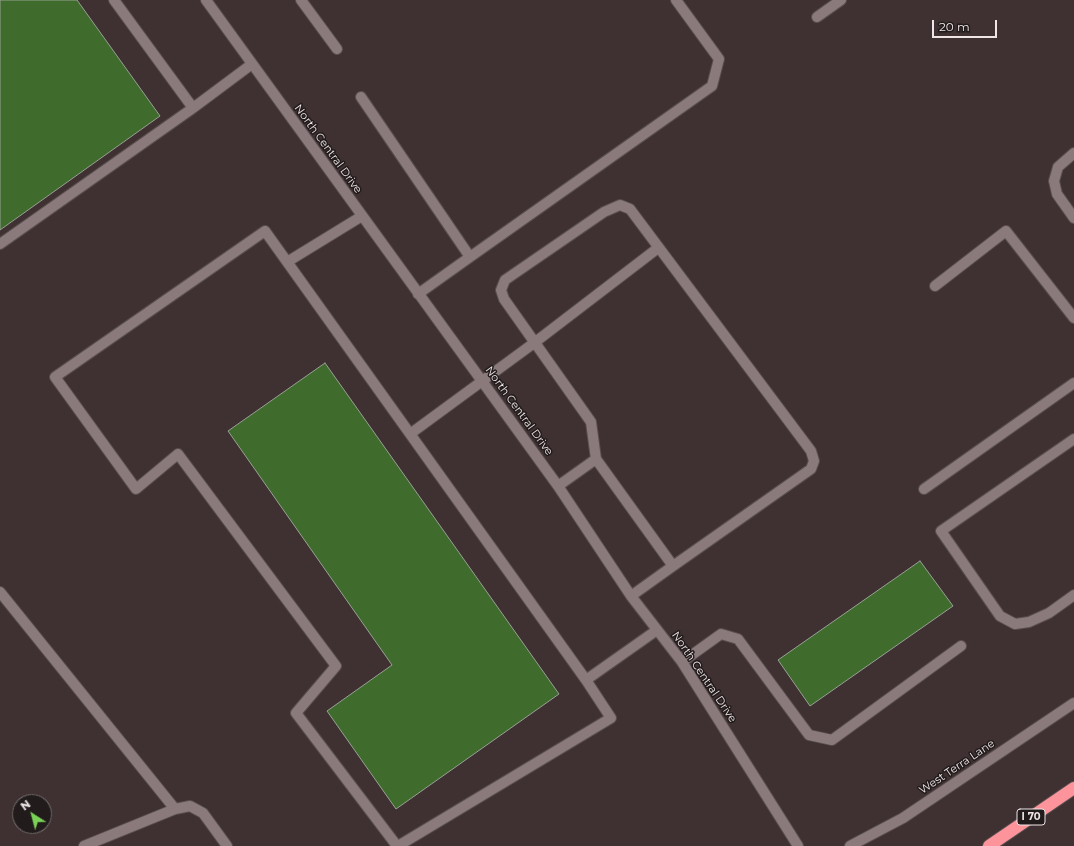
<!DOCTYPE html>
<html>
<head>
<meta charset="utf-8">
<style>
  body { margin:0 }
  #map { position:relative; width:1074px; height:846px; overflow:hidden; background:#3f3132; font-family:Montserrat,sans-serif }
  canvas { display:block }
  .north { position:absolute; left:12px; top:794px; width:40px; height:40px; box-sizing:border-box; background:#211b1b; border:1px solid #736c6c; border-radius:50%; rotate:324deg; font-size:11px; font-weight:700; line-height:16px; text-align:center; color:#efe5e6 }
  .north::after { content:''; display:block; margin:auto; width:14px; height:18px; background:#7ad157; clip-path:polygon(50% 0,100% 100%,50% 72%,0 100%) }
  .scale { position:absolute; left:932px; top:20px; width:65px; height:18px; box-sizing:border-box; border:2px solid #efe5e6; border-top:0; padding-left:5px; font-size:12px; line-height:14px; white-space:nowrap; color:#efe5e6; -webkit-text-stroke:3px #211b1b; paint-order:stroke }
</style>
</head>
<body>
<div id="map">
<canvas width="1074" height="846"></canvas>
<div class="north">N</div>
<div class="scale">20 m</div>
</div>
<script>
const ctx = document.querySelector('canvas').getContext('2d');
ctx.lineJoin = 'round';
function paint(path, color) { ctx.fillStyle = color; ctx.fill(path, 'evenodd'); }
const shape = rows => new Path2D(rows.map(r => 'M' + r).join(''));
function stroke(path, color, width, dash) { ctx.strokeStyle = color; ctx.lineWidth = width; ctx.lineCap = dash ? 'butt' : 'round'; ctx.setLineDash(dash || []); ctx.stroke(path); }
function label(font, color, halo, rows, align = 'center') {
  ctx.font = font + ' Montserrat,sans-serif'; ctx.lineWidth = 3; ctx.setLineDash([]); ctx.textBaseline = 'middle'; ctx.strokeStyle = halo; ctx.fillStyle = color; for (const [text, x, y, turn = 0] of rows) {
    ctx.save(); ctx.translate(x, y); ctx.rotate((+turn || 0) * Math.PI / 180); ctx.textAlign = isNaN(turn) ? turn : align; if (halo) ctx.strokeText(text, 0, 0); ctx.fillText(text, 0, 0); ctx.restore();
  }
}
const building = shape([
  [0,0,77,0,160,116,0,230,0,0],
  [325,363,559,694,396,809,327,711,392,665,228,431,325,363],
  [920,561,953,606,810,706,778,660,920,561]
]);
paint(building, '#3f6c2d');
stroke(building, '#98a195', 1);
const minor = shape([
  [114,0,193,108,252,64],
  [206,0,558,486,631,596,682,662,798,846],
  [301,0,337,49],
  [817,17,841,0],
  [361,97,470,257,418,294],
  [1074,153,1058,167,1054,181,1057,194,1074,218],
  [0,244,193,108],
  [470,257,712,86,719,59,676,0],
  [287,262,362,216],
  [935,286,1006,231,1074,318],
  [410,434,534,343,658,248],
  [1074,439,941,531,1000,616,1015,624,1029,622,1049,613,1074,595],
  [558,486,596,459],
  [924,489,1074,383],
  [0,592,175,809],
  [631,596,673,566,811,469,814,461,811,451,630,209,620,205,604,212,505,280,501,290,504,299,591,422,596,459,673,566],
  [682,662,721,634,738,639,809,735,832,740,961,646],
  [586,680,657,630],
  [84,846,175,809,190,806,203,813,227,846],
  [397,846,296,713,336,666,178,454,136,489,55,377,265,231,586,680,611,718,398,846],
  [850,846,903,818,1074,703]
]);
const highway = shape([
  [989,846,1074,788]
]);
stroke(minor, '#5a4e4f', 12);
stroke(highway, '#5a4e4f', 14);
stroke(minor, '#8a7a7b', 10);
stroke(highway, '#fd949b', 12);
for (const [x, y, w] of [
  [1031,817,28]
]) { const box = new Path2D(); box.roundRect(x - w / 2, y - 8, w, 16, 3); ctx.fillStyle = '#211b1b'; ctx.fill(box); stroke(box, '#efe5e6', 1); }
label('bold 10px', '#efe5e6', null, [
  ["I 70",1031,817]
]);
label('11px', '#efe5e6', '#211b1b', [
  ["North Central Drive",328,149,54],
  ["North Central Drive",519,411,54],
  ["North Central Drive",704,677,56],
  ["West Terra Lane",957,767,-34]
]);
</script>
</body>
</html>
